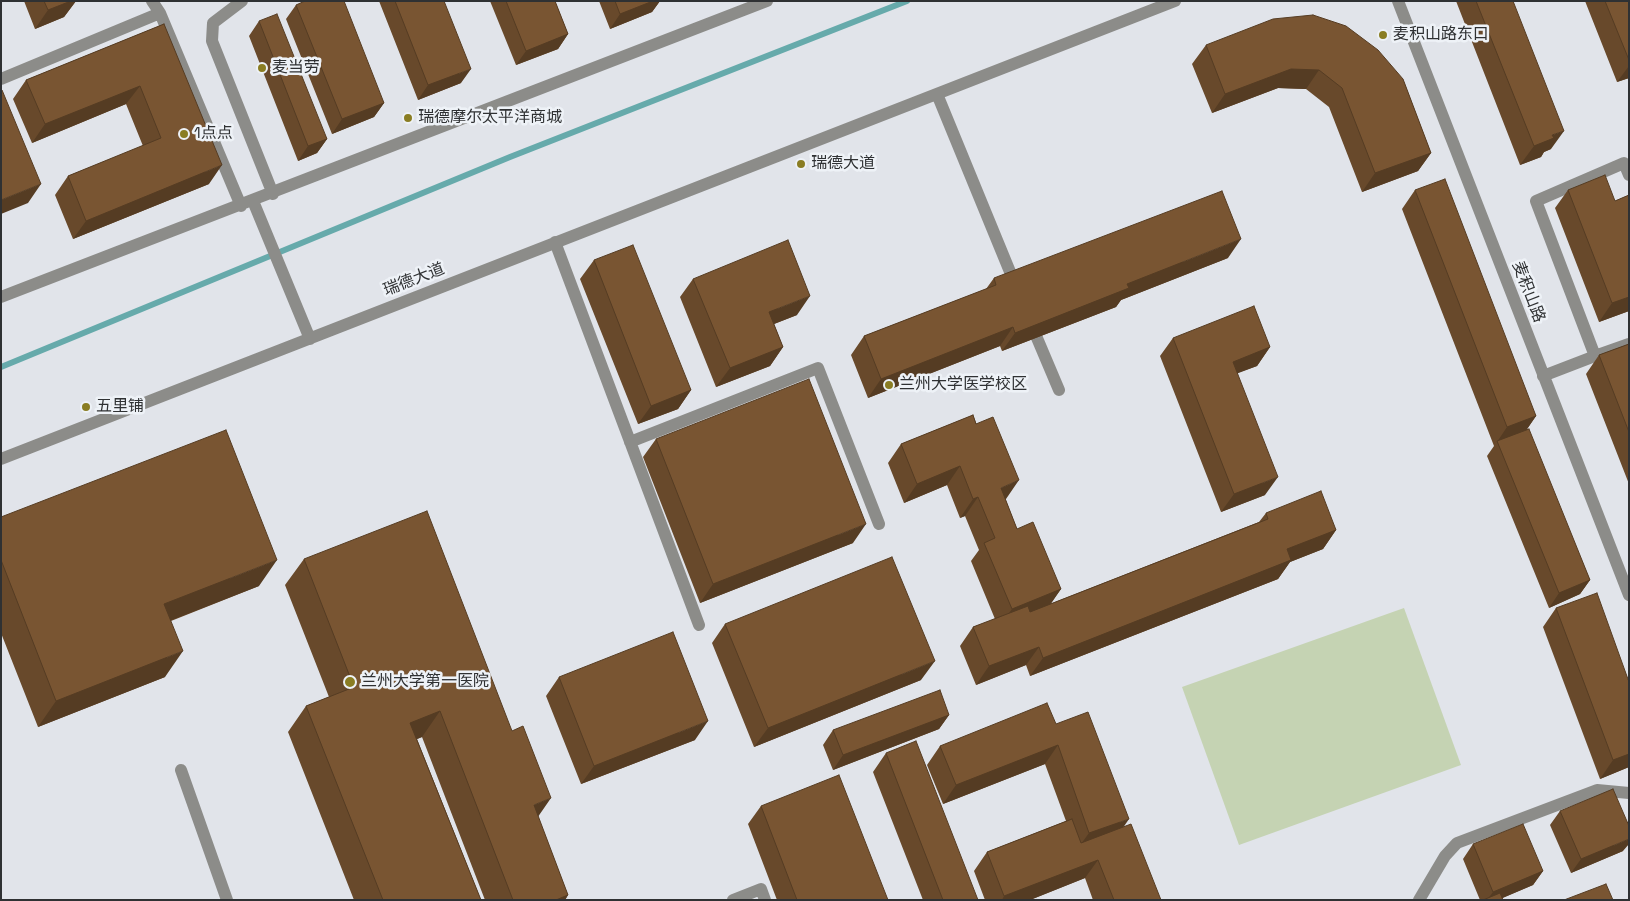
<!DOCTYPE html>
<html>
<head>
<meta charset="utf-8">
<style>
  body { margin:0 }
  #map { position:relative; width:1630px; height:901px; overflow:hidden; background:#e1e4ea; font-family:"Space Grotesk",sans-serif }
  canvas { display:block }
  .frame { position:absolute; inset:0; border:2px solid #2f3133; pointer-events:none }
</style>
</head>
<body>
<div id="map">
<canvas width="1630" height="901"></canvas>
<div class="frame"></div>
</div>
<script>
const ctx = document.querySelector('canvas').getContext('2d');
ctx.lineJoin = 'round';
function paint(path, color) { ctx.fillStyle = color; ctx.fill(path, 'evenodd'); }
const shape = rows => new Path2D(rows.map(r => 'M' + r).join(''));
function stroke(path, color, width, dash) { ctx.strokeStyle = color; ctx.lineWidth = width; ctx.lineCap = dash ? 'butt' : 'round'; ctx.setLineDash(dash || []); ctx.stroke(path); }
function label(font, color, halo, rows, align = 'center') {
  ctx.font = font + ' "Space Grotesk","Noto Sans SC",sans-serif'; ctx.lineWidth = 5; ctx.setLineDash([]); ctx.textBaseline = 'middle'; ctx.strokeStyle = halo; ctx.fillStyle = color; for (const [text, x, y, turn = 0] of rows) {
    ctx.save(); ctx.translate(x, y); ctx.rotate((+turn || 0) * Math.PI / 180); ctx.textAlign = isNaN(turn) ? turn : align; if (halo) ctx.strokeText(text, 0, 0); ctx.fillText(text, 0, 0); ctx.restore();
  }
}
paint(shape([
  [1404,608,1461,765,1239,845,1182,687]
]), '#c5d3b3');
stroke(shape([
  [1,367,510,157,907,1]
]), '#66aaab', 6);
stroke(shape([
  [152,1,160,13,241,206],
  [242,1,213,23,212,41,273,194],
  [1398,1,1629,595],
  [1,79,160,13],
  [937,94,1015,284],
  [1629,175,1624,163,1536,201,1595,356,1629,344],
  [253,201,310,339],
  [555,242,699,625],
  [1,297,767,1],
  [1037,338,1059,390],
  [1543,376,1595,356],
  [630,442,818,368,879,524],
  [1,459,1175,1],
  [181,770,227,900],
  [733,900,761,889,765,900],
  [1419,900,1445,856,1457,843,1597,790,1629,793]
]), '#8c8c89', 12);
paint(shape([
  [24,1,76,1,64,17,35,29],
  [379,1,444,1,461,83,418,100],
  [490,1,555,1,568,34,558,49,516,65],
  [599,1,660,1,652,12,610,29],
  [1456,1,1513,1,1551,149,1544,152,1541,157,1520,165],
  [1585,1,1629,1,1629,78,1617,82],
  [296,5,384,103,374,117,332,134,286,19],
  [259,21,327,139,317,153,298,161,249,36],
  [164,24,209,184,73,239,55,195,68,176,143,146,126,104,32,143,13,99,26,80],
  [1206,45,1403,79,1431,153,1418,171,1362,192,1329,107,1306,89,1278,88,1212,113,1192,64],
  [1415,190,1536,416,1527,429,1590,580,1580,594,1549,608,1487,456,1494,446,1402,209],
  [1568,190,1615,201,1629,195,1629,311,1599,322,1555,208],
  [1228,258,1121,300,1116,307,1002,351,1000,346,868,398,851,355,864,336,986,289,994,278],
  [594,260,691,390,678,409,638,424,580,279],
  [693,279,797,315,774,324,783,347,770,366,716,387,680,297],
  [1173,338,1270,347,1257,366,1237,373,1265,495,1221,512,1160,356],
  [1629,344,1629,484,1586,374,1599,355],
  [973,415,1017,529,1061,589,1050,604,1259,522,1266,513,1336,530,1323,549,1290,562,1278,579,1030,676,1026,665,976,685,960,646,973,627,995,619,971,561,979,550,965,516,960,518,947,485,904,503,888,463,901,444],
  [656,439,853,543,700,603,643,457],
  [1,517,259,586,171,621,165,677,38,727,1,633],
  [304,559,538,817,568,895,565,900,485,900,422,737,417,739,481,900,354,900,288,732,306,706,329,697,285,585],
  [1556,608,1629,682,1629,767,1600,779,1543,627],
  [725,624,921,680,754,747,712,643],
  [559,677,695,740,581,784,546,696],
  [949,715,939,729,833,770,823,745,833,730],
  [1056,724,1123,827,1161,900,1093,900,1085,878,1030,900,985,900,974,871,987,852,1066,821,1045,764,943,804,927,765,940,746],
  [886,753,978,900,923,900,873,772],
  [761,806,888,900,777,900,748,824],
  [1560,811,1623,851,1571,873,1550,825],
  [1473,844,1543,871,1533,885,1502,898,1503,900,1480,900,1463,859]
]), '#68492b');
paint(shape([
  [71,1,76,1,64,17,35,29,48,10],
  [653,1,660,1,652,12,610,29,620,14],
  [568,34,558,49,516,65,526,51],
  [1629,66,1629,78,1617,82],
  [471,69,461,83,418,100,428,85],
  [1291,69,1319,70,1306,89,1278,88,1212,113,1225,94],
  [140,86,126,104,32,143,45,124],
  [384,103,374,117,332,134,342,119],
  [1564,131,1551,149,1544,152,1541,157,1520,165,1534,146,1552,135],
  [327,139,317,153,298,161,308,146],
  [1431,153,1418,171,1362,192,1375,173],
  [222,165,209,184,73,239,86,221],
  [41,184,28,203,1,214,1,200],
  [1241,239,1228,258,1121,300,1116,307,1002,351,1015,333,1127,284],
  [810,296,797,315,756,331,769,312],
  [1629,297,1629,311,1599,322,1612,303],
  [1013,327,1000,346,868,398,881,379],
  [783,347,770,366,716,387,730,368],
  [1270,347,1257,366,1220,380,1233,362],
  [691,390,678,409,638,424,651,406],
  [1536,416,1523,435,1497,442,1507,427],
  [960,466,947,485,904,503,917,484],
  [1278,477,1265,495,1221,512,1234,494],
  [1019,480,1006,499,987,507,1001,488],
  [978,497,965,516,960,518,973,499],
  [866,524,853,543,700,603,713,584],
  [1336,530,1323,549,1290,562,1278,579,1030,676,1043,658,1287,549],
  [277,560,259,586,146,630,164,604],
  [1590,580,1580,594,1549,608,1559,593],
  [1061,589,1048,608,999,627,1012,609],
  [1039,647,1026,665,976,685,989,666],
  [183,651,165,677,38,727,56,701],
  [935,661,921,680,754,747,768,728],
  [440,711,422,737,392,749,410,723],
  [949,715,939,729,833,770,843,755],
  [708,721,695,740,581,784,594,766],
  [1058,745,1045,764,943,804,956,785],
  [1629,754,1629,767,1600,779,1613,760],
  [551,798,533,824,534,805],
  [1129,819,1116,838,1076,851,1089,833],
  [1629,839,1629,844,1623,851,1571,873,1581,859],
  [1098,860,1085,878,1030,900,1002,900,1004,896],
  [1543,871,1533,885,1498,900,1487,900,1493,892],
  [568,895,565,900,556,900]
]), '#553c23');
const building = shape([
  [44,1,71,1,48,10,44,1],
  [305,1,344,1,384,103,342,119,296,5,305,1],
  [395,1,444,1,471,69,428,85,395,1],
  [506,1,555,1,568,34,526,51,506,1],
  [615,1,653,1,620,14,615,1],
  [1476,1,1513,1,1564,131,1552,135,1554,138,1534,146,1476,1],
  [1605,1,1629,1,1629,60,1605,1],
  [277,14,327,139,308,146,259,21,277,14],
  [1313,15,1346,26,1378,50,1403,79,1431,153,1375,173,1342,88,1319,70,1291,69,1225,94,1206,45,1273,19,1313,15],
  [164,24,222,165,86,221,68,176,161,138,140,86,45,124,26,80,164,24],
  [1,90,2,90,41,184,1,200,1,90],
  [1605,175,1615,201,1629,195,1629,297,1612,303,1568,190,1605,175],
  [1445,179,1536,416,1507,427,1415,190,1445,179],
  [1222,191,1241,239,1127,284,1129,288,1015,333,1013,327,881,379,864,336,996,285,994,278,1222,191],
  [788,240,810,296,769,312,783,347,730,368,693,279,788,240],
  [633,245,691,390,651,406,594,260,633,245],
  [1254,306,1270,347,1233,362,1278,477,1234,494,1173,338,1254,306],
  [1629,344,1629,432,1599,355,1629,344],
  [809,379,866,524,713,584,656,439,809,379],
  [973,415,976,424,993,417,1019,480,1001,488,1017,529,1033,522,1061,589,1012,609,984,543,995,538,978,497,973,499,960,466,917,484,901,444,973,415],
  [1529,429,1590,580,1559,593,1497,441,1529,429],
  [226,430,277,560,164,604,183,651,56,701,1,560,1,517,226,430],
  [1321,491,1336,530,1287,549,1291,560,1043,658,1039,647,989,666,973,627,1028,606,1030,612,1268,519,1266,513,1321,491],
  [427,511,512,731,523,726,551,798,534,805,568,895,556,900,513,900,440,711,410,723,481,900,383,900,306,706,354,687,304,559,427,511],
  [892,557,935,661,768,728,725,624,892,557],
  [1597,593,1629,682,1629,754,1613,760,1556,608,1597,593],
  [673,632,708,721,594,766,559,677,673,632],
  [940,690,949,715,843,755,833,730,940,690],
  [1047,703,1056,724,1088,712,1129,819,1089,833,1058,745,956,785,940,746,1047,703],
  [916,741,978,900,943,900,886,753,916,741],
  [839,775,888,900,797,900,761,806,839,775],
  [1613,789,1629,826,1629,839,1581,859,1560,811,1613,789],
  [1072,819,1081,843,1131,824,1161,900,1114,900,1098,860,1004,896,987,852,1072,819],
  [1523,824,1543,871,1493,892,1473,844,1523,824],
  [1606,884,1613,900,1564,900,1606,884],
  [1500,893,1503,900,1483,900,1500,893]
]);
paint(building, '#795532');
stroke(building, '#553c23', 1);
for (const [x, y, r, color] of [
  [1383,35,5,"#8a7d23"],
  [262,68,5,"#8a7d23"],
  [408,118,5,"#8a7d23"],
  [184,134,5,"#8a7d23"],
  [801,164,5,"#8a7d23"],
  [889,385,5,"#8a7d23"],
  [86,407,5,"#8a7d23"],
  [350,682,6,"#8a7d23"]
]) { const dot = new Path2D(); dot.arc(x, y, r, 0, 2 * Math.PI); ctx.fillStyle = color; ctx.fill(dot); stroke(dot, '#eef2f7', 2); }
label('16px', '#2f3133', '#eef2f7', [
  ["麦积山路东口",1393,35],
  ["麦当劳",272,68],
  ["瑞德摩尔太平洋商城",418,118],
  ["1点点",194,134],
  ["瑞德大道",811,164],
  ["兰州大学医学校区",899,385],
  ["五里铺",96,407],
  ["兰州大学第一医院",361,682]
], 'left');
label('16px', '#2f3133', '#eef2f7', [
  ["瑞德大道",414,280,-21],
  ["麦积山路",1528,292,69]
]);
</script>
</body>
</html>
